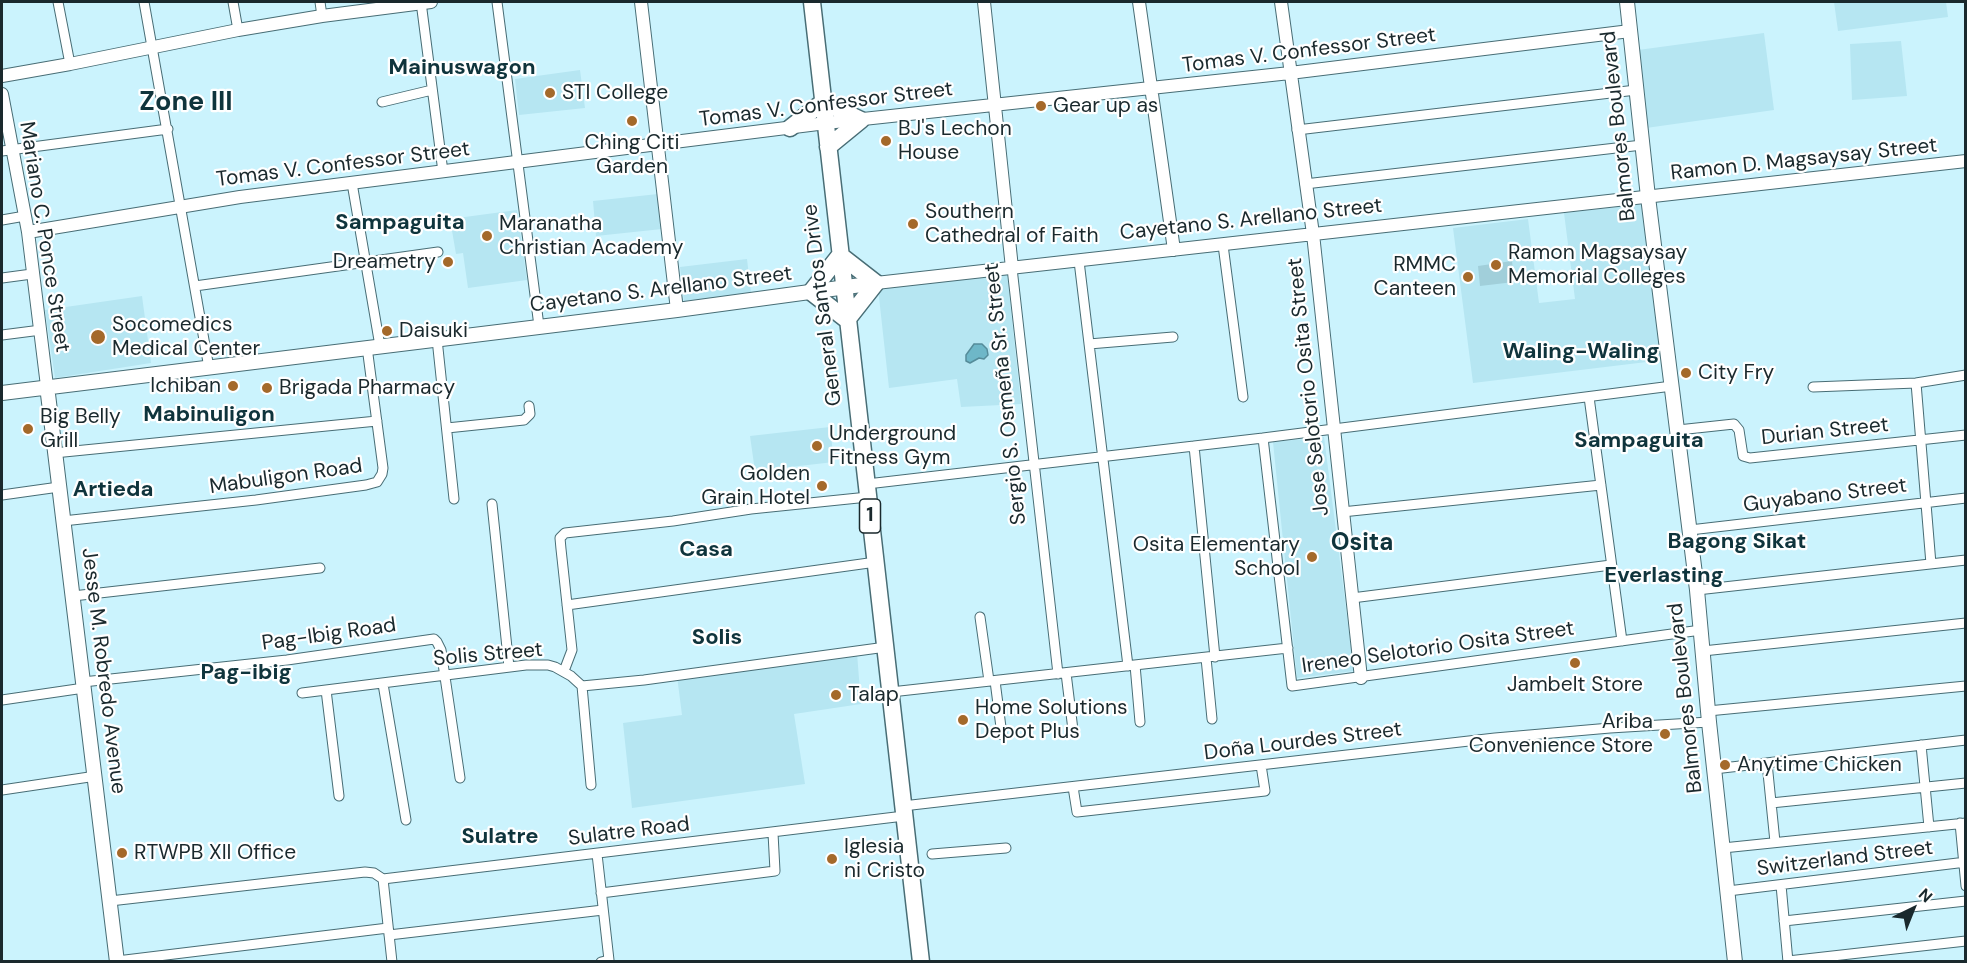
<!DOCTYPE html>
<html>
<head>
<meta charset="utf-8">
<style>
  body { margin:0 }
  #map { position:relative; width:1967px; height:963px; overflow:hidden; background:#cbf3fd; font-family:"DM Sans",sans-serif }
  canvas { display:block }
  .frame { position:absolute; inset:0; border:3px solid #1a292d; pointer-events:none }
  .north { position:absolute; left:1883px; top:879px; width:60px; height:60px; -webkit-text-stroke:4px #fff; paint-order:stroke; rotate:43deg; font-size:16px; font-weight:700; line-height:24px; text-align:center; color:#1a292d }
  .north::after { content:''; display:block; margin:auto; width:21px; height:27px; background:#1a292d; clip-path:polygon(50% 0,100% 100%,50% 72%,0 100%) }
</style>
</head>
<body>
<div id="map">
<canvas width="1967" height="963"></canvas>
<div class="frame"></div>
<div class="north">N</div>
</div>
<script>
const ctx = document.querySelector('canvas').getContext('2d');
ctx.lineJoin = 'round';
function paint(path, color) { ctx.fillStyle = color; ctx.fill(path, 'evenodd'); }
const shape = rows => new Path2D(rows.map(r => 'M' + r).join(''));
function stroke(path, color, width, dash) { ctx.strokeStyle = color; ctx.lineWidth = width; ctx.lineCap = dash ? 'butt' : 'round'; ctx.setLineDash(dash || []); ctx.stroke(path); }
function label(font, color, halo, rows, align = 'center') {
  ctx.font = font + ' "DM Sans",sans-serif'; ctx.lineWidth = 4.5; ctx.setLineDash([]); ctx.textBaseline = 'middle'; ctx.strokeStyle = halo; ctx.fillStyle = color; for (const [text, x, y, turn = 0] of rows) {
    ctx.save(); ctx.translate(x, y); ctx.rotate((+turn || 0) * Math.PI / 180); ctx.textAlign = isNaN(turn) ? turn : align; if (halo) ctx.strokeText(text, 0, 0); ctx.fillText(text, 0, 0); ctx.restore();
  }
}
paint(shape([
  [1834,2,1946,2,1948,17,1838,31],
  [1764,33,1774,110,1646,128,1638,50],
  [1901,41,1907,96,1852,100,1850,44],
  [580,70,585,108,519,115,515,79],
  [658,194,662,229,596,236,593,201],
  [1644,204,1663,360,1473,383,1453,228,1528,219,1539,303,1575,299,1564,213],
  [517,210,527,280,468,288,463,253,456,254,450,219],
  [747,259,751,293,684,301,680,267],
  [1007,273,1021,404,961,407,957,379,889,388,878,288],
  [142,296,151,363,55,378,45,310],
  [830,427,834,462,755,471,750,436],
  [1324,437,1354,671,1297,678,1273,442],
  [857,653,861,704,794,714,805,784,632,808,623,723,682,715,677,676]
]), '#b6e6f2');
paint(shape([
  [1512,261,1514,282,1480,286,1478,266]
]), '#a1cfda');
const water = shape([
  [974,344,982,344,987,349,988,355,984,359,979,358,970,363,966,361,966,355,974,344]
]);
paint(water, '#6eb7c8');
stroke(water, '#558c9a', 1.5);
const minor = shape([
  [58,2,70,64],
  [144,2,209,368],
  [233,2,238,30],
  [320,2,322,16],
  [421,2,443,172],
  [497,2,539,326],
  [382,102,432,90],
  [1297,130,1636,90],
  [2,151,168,129],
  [352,183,380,346],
  [1305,184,1642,145],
  [2,220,25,216],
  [1223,245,1243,397],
  [1079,261,1128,666],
  [1012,268,1058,674],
  [2,278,32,274],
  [195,286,438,252],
  [2,335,41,330],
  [437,339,454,499],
  [1089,344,1173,337],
  [1916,383,1931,564],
  [1813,387,1916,383,1966,375],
  [1589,397,1622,641],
  [447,428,524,420,530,414,529,406],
  [1678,430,1734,424,1739,430,1743,456,1750,458,1966,435],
  [1263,438,1292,686,1701,630],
  [1194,446,1215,657],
  [54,453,377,421],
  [867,484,1263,438,1672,386],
  [2,495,59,487],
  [492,504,509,667],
  [1342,512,1601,485],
  [63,521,256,500,366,485,377,482,382,474,383,468,367,347],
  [1690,530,1966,498],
  [1697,590,1966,560],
  [73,596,320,568],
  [1352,598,1611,565],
  [567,605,876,562],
  [980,617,989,681],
  [1703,651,1966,623],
  [1206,658,1212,719],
  [1135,665,1140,722],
  [564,671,572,650,561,549,560,538,565,533,673,521,751,509,868,497],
  [1066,673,1073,730],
  [995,681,1002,735],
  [83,682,287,660,434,639,437,642,441,650,460,778],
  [383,684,406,820],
  [582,686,591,785],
  [326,690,339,796],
  [891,692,1288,648],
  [302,693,526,665,548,665,555,667,571,676,582,686,644,680,886,647],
  [2,700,84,688],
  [1708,711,1966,686],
  [1921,745,1929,827],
  [1767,763,1775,842],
  [1714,769,1966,740],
  [1073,787,1077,812,1265,791,1261,765],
  [2,790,96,776],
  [1771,803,1966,783],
  [903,806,1495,738,1610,728,1709,722],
  [1960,823,1966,886],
  [1723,848,1966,823],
  [597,854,609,960,601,962],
  [932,854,1006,848],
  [383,879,392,962],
  [1781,885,1788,962],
  [1728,891,1966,862],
  [601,893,775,871,773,833],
  [110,901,365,872,374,873,383,879,904,816],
  [1784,921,1966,901],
  [389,935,603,910],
  [117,961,388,928],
  [1788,961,1966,941]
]);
const tertiary = shape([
  [641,2,677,310],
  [984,2,1012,268],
  [1139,2,1174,250],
  [1281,2,1313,234,1361,678],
  [2,76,70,64,238,30,322,16,431,2],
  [2,94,28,232,47,386],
  [28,232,240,197,658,144,826,123,1290,73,1630,31],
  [876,283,1966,161]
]);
const secondary = shape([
  [1627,2,1648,197,1697,590,1709,722,1735,962],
  [47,386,117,962],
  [2,393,677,310,876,283]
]);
const trunk = shape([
  [812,2,921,962],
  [790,128,823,102,861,120,828,147],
  [840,255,811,292,847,320],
  [840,255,876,283,847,320]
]);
stroke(minor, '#486d75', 11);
stroke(tertiary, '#486d75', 14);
stroke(secondary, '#486d75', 16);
stroke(trunk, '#486d75', 19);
stroke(minor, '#fff', 9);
stroke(tertiary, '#fff', 12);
stroke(secondary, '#fff', 14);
stroke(trunk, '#fff', 16);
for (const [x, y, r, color] of [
  [550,93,6,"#a4692a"],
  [1041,106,6,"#a4692a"],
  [632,121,6,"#a4692a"],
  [886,141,6,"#a4692a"],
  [913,224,6,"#a4692a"],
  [487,236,6,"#a4692a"],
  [448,262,6,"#a4692a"],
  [1496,265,6,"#a4692a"],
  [1468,277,6,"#a4692a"],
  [387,331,6,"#a4692a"],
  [98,337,8,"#a4692a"],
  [1686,373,6,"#a4692a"],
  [233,386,6,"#a4692a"],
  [267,388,6,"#a4692a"],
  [28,429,6,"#a4692a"],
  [817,446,6,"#a4692a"],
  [822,486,6,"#a4692a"],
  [1312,557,6,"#a4692a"],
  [1575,663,6,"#a4692a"],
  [836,695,6,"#a4692a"],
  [963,720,6,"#a4692a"],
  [1665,734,6,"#a4692a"],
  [1725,765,6,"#a4692a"],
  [122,853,6,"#a4692a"],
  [832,859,6,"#a4692a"]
]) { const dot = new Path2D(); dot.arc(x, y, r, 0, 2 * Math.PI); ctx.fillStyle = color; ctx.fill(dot); stroke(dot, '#fff', 2); }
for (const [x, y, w] of [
  [870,516,21]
]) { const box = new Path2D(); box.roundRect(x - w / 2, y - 17, w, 34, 4.5); ctx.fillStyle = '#fff'; ctx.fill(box); stroke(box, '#1a292d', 1.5); }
label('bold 20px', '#1a292d', null, [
  ["1",870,516]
]);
label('21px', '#1a292d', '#fff', [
  ["Tomas V. Confessor Street",1309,51,-7],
  ["Tomas V. Confessor Street",826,105,-7],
  ["Balmores Boulevard",1619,126,-96],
  ["Ramon D. Magsaysay Street",1804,160,-6],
  ["Tomas V. Confessor Street",343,165,-7],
  ["Cayetano S. Arellano Street",1251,220,-6],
  ["Mariano C. Ponce Street",44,237,81],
  ["Cayetano S. Arellano Street",661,290,-7],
  ["General Santos Drive",823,305,-97],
  ["Jose Selotorio Osita Street",1309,387,-96],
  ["Sergio S. Osmeña Sr. Street",1006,394,-96],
  ["Durian Street",1825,432,-6],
  ["Mabuligon Road",286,477,-8],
  ["Guyabano Street",1825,496,-7],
  ["Pag-Ibig Road",329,635,-8],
  ["Ireneo Selotorio Osita Street",1438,648,-8],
  ["Solis Street",488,655,-5],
  ["Jesse M. Robredo Avenue",103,671,83],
  ["Balmores Boulevard",1686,698,-96],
  ["Doña Lourdes Street",1303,742,-7],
  ["Sulatre Road",629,832,-7],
  ["Switzerland Street",1845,859,-7]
]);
label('21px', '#1a292d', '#fff', [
  ["STI College",562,93],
  ["Gear up as",1053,106],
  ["BJ's Lechon",898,129],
  ["House",898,153],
  ["Ching Citi",632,143,"center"],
  ["Garden",632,167,"center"],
  ["Southern",925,212],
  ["Cathedral of Faith",925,236],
  ["Maranatha",499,224],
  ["Christian Academy",499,248],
  ["Ramon Magsaysay",1508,253],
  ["Memorial Colleges",1508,277],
  ["Dreametry",436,262,"right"],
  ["RMMC",1456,265,"right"],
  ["Canteen",1456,289,"right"],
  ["Socomedics",112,325],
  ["Medical Center",112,349],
  ["Daisuki",399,331],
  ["City Fry",1698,373],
  ["Ichiban",221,386,"right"],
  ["Brigada Pharmacy",279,388],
  ["Big Belly",40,417],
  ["Grill",40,441],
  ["Underground",829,434],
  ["Fitness Gym",829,458],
  ["Golden",810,474,"right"],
  ["Grain Hotel",810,498,"right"],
  ["Osita Elementary",1300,545,"right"],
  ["School",1300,569,"right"],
  ["Jambelt Store",1575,685,"center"],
  ["Talap",848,695],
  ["Home Solutions",975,708],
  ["Depot Plus",975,732],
  ["Ariba",1653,722,"right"],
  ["Convenience Store",1653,746,"right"],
  ["Anytime Chicken",1737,765],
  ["Iglesia",844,847],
  ["ni Cristo",844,871],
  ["RTWPB XII Office",134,853]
], 'left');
label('bold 22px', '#0f343c', '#fff', [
  ["Mainuswagon",462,68],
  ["Sampaguita",400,223],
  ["Waling-Waling",1581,352],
  ["Mabinuligon",209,415],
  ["Sampaguita",1639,441],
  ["Artieda",113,490],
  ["Bagong Sikat",1737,542],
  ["Casa",706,550],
  ["Everlasting",1664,576],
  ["Solis",717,638],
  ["Pag-ibig",246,673],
  ["Sulatre",500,837]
]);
label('bold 24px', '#0f343c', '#fff', [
  ["Osita",1362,544]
]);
label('bold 27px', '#0f343c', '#fff', [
  ["Zone III",186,103]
]);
</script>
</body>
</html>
